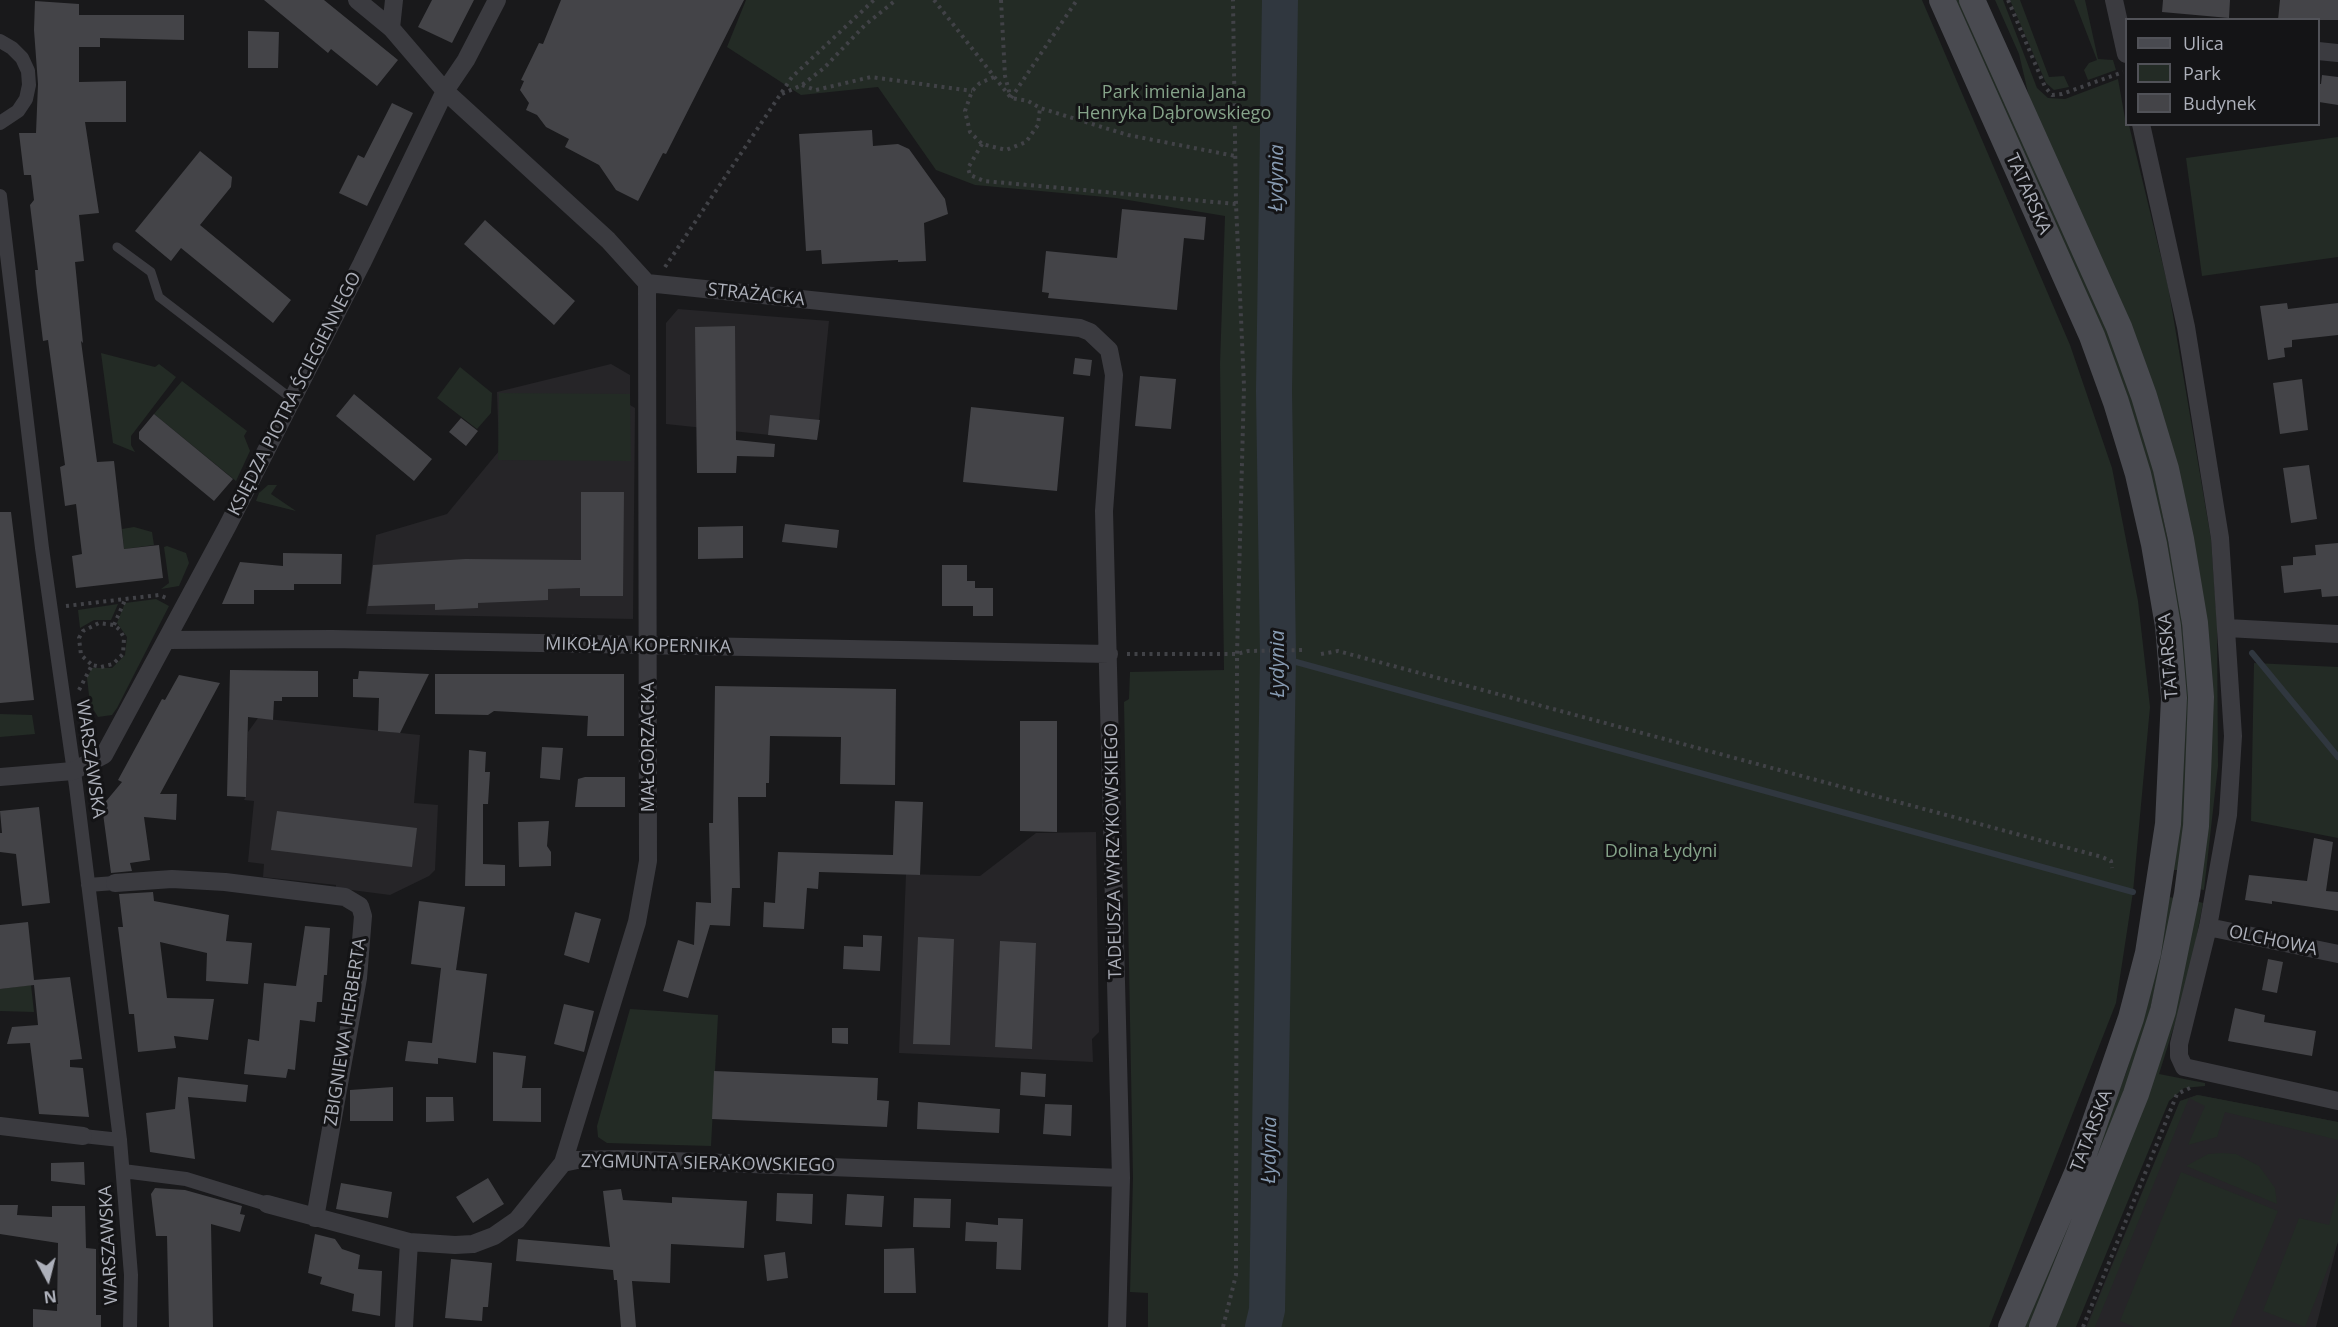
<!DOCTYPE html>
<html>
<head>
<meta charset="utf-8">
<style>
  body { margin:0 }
  #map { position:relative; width:2338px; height:1327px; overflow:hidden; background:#19191b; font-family:"Open Sans",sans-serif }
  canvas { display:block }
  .legend { position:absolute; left:2125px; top:18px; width:195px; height:108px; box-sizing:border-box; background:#141416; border:2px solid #515258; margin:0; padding:8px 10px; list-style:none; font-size:18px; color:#adb0ba }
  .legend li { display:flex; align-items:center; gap:12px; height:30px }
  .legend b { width:30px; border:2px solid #515258 }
  .north { position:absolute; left:18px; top:1249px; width:60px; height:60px; -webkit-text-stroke:4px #141416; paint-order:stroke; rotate:173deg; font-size:16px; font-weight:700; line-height:24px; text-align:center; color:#adb0ba }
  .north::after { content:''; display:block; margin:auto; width:21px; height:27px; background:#adb0ba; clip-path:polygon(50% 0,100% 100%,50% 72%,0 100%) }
</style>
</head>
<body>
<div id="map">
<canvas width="2338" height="1327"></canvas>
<ul class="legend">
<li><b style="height:8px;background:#494a50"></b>Ulica</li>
<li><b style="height:16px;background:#232b25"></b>Park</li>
<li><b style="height:16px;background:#444448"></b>Budynek</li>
</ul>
<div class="north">N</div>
</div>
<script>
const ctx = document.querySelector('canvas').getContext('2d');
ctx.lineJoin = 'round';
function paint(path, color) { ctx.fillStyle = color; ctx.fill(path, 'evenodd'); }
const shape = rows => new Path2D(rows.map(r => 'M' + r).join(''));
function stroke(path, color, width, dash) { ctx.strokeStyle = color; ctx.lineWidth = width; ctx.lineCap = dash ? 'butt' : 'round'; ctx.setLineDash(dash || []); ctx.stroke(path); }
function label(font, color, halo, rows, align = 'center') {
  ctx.font = font + ' "Open Sans",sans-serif'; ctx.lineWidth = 6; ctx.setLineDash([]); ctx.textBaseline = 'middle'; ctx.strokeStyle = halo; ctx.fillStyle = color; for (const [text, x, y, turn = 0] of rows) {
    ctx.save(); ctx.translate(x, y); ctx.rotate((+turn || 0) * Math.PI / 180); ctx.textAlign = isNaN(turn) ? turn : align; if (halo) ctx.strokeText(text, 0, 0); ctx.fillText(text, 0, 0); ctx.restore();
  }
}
paint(shape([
  [678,309,829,321,817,440,666,424,666,323],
  [611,364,630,375,630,405,635,408,633,619,366,614,376,535,447,514,499,451,497,392],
  [258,718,420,735,414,803,438,805,435,870,429,876,390,895,336,888,336,885,263,877,264,864,248,862,254,801,244,800,246,796,248,732],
  [1096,832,1099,1032,1092,1039,1093,1062,899,1053,906,874,980,876,1036,833],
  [2197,1095,2338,1122,2338,1241,2316,1327,2086,1327,2180,1101]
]), '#262528');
paint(shape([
  [746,0,1922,0,2070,345,2112,468,2138,601,2150,707,2133,892,2116,1003,1989,1327,1148,1327,1148,1293,1130,1292,1133,1178,1124,702,1129,699,1130,672,1224,670,1220,364,1225,216,1116,198,975,185,936,170,878,87,801,95,727,47],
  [1954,0,1960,0,2101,312,2125,376,2153,467,2179,595,2189,689,2188,781,2179,870,2173,870,2168,557],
  [1995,0,2003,0,2037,88,2048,98,2065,99,2118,79,2126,124,2129,125,2168,286,2211,539,2217,622,2218,766,2204,890,2198,889,2203,605,2030,101,2019,54],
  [2010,0,2020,0,2049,77,2064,76,2069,87,2054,90,2046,83],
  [2074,0,2085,0,2098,59,2113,60,2116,70,2088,80,2084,70,2089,63,2097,60],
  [2338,137,2338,257,2202,276,2186,158],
  [101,353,155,367,159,364,176,377,131,436,131,445,135,452,113,443],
  [460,367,492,393,491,413,477,429,437,398],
  [182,381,247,431,244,436,250,451,236,481,154,414],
  [499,393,630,394,631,461,498,460],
  [268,485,277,485,271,494,296,511,256,501,259,493],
  [134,527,152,532,154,545,124,549,122,529],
  [167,546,186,553,189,563,179,586,161,589,169,583,164,547],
  [156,599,169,606,117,708,112,715,98,717,90,704,87,678,92,668,112,668,125,655,127,637,117,623,125,603],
  [118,604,111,620,94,620,80,628,78,610],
  [2254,663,2338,667,2338,838,2251,821],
  [0,714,32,715,35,734,0,737],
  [2169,897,2175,898,2146,1028,2102,1154,2030,1327,2024,1327,2126,1073,2145,1011],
  [2196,901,2203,903,2188,982,2159,1074,2205,1083,2205,1086,2184,1088,2169,1101,2076,1327,2054,1327],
  [31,985,34,1012,0,1011,0,989],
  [630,1009,718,1015,711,1146,607,1143,598,1137,597,1126],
  [2198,1095,2338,1122,2338,1140,2225,1112,2217,1137,2188,1145,2205,1106,2189,1098,2095,1327,2087,1327,2180,1101],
  [2222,1153,2236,1154,2259,1166,2275,1188,2277,1204,2186,1166,2208,1154],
  [2181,1172,2278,1211,2230,1327,2134,1327,2120,1321],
  [2338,1191,2338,1242,2305,1327,2263,1311,2299,1218,2329,1225]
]), '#232b25');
stroke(shape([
  [2252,653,2338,757],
  [1278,657,2133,892]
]), '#30373f', 6);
stroke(shape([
  [1263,1327,1267,1310,1278,657,1274,391,1280,0]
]), '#30373f', 36);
paint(shape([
  [264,0,324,0,398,60,377,86,331,49,328,53],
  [432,0,474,0,452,43,418,27],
  [561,0,744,0,666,154,663,153,638,201,616,190,599,165,565,147,569,139,546,127,537,115,526,110,529,103,520,90,524,81,521,80,539,43,543,44],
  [2163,0,2230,0,2229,18,2162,12],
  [2280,0,2338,0,2338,20,2278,20],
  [35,1,79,4,79,15,184,15,184,40,100,38,100,47,79,47,79,82,126,81,126,122,85,122,99,213,79,215,84,261,75,262,83,343,81,341,97,462,114,461,124,549,159,545,163,578,76,588,72,556,82,554,76,504,65,506,60,467,65,465,48,340,43,341,36,283,35,270,38,270,30,205,34,200,31,175,24,175,19,133,36,133,38,84,34,30],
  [248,31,279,32,278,68,248,68],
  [2322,75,2338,77,2338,105,2319,102,2319,84,2321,84],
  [392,103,413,113,367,206,339,193,358,155,364,158],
  [872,130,873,146,898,144,909,149,945,199,948,214,924,223,926,261,898,262,898,260,822,264,821,250,806,251,799,134],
  [200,151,232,177,231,187,200,225,291,300,273,323,181,248,171,261,135,231],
  [1122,209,1206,217,1204,240,1184,238,1177,310,1048,298,1049,293,1042,292,1046,251,1117,258],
  [485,220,575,301,554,325,464,244],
  [2287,303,2288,309,2338,303,2338,335,2292,340,2292,347,2284,348,2285,357,2268,360,2260,306],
  [735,326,736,440,775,444,774,457,737,456,736,473,697,473,695,327],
  [1075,358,1092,360,1090,376,1073,374],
  [1140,376,1176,379,1171,429,1135,426],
  [2302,379,2308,430,2280,434,2273,383],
  [354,394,432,459,414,481,336,416],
  [971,407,1064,417,1057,491,963,482],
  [154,414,233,479,214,501,139,439,139,432],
  [770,415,820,420,817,440,768,435],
  [461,418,478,431,466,446,449,432],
  [2309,465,2317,519,2291,523,2283,468],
  [581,492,624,492,623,596,580,596,580,588,548,589,548,600,478,603,478,608,435,610,435,604,368,606,373,565,465,559,581,560],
  [0,512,11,512,34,700,0,703],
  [785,524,839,530,837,548,782,542],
  [743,526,743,558,698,559,698,527],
  [2338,543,2338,596,2322,597,2321,589,2284,593,2281,566,2293,565,2293,557,2316,555,2315,545],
  [283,553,342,554,341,584,294,584,294,590,254,590,254,604,222,604,240,562,283,566],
  [942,565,967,565,967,581,975,581,975,588,993,588,993,616,973,616,973,606,942,606],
  [230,670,318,671,318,697,282,697,282,701,274,701,273,720,248,717,246,797,227,796],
  [359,671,429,674,400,733,378,731,379,698,353,697,353,679,358,679],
  [435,674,624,674,624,736,587,736,588,716,494,711,488,715,435,714],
  [179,675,220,683,160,794,177,794,176,820,144,817,150,860,130,863,132,871,111,873,102,806,122,782,118,780,124,769,162,699,165,700],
  [715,686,896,689,895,785,840,784,841,737,770,736,769,783,766,783,766,797,738,797,740,888,732,888,730,926,710,925,688,998,663,991,678,940,694,945,696,902,711,903,709,823,713,823],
  [1020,721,1057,721,1057,832,1020,831],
  [542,747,563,748,560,780,540,778],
  [469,750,486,752,485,772,490,772,488,804,483,804,483,864,505,865,505,886,465,886],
  [585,777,625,777,625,807,575,807,578,779],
  [895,801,923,802,920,875,819,872,818,889,807,888,804,929,763,927,764,902,775,903,778,852,893,855],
  [39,807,50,903,22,906,16,854,0,852,0,833,2,833,0,811],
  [277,811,417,828,412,867,271,850],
  [549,821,547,846,551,852,551,866,519,867,518,822],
  [2314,838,2333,842,2326,891,2338,892,2338,911,2272,901,2272,904,2245,900,2249,875,2307,881],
  [153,892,154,901,229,915,226,941,252,943,248,984,206,981,207,953,160,942,167,998,214,999,208,1040,174,1036,176,1048,138,1052,134,1014,129,1014,118,927,123,927,119,894],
  [419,901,465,907,456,970,487,974,476,1063,438,1058,438,1064,405,1061,408,1041,432,1043,441,968,411,964],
  [575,912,601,919,589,963,564,955],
  [28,922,34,980,70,977,82,1059,70,1060,70,1067,83,1068,89,1117,39,1114,30,1043,7,1044,12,1027,38,1025,34,985,0,989,0,925],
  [305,926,330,928,327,975,324,975,322,1002,317,1002,315,1022,300,1020,295,1070,288,1069,286,1078,244,1074,248,1039,259,1041,264,983,296,986],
  [863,935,882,936,880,971,843,969,844,946,863,947],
  [918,937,954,939,950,1045,913,1044],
  [1000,941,1036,943,1032,1049,995,1047],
  [2268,959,2283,962,2277,993,2262,990],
  [564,1004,594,1011,584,1052,554,1044],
  [2235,1008,2265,1015,2264,1022,2316,1031,2312,1056,2228,1041],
  [832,1028,848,1028,848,1044,832,1043],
  [493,1052,526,1056,522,1088,541,1088,541,1122,493,1121],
  [714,1071,878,1078,877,1100,889,1101,887,1127,712,1119],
  [1021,1072,1046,1074,1045,1097,1020,1095],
  [178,1077,248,1085,246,1102,188,1097,195,1159,150,1152,146,1113,175,1109],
  [393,1087,393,1121,350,1121,350,1090],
  [426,1097,453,1097,454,1121,426,1122],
  [918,1102,1000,1109,999,1133,917,1129],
  [1045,1104,1072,1105,1071,1136,1043,1134],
  [84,1162,85,1185,51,1181,51,1163],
  [488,1178,504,1204,473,1223,456,1197],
  [341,1183,392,1192,388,1218,336,1209],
  [155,1188,185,1190,242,1206,240,1214,245,1215,240,1232,211,1224,213,1327,169,1327,167,1236,156,1236,151,1194],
  [621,1189,623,1200,672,1203,672,1197,747,1201,744,1248,671,1244,670,1283,632,1281,636,1327,621,1327,617,1280,614,1280,613,1270,516,1261,518,1239,610,1247,603,1191],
  [777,1193,813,1194,812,1224,776,1221],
  [847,1194,884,1196,882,1227,845,1225],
  [914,1198,951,1199,950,1228,913,1227],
  [0,1205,18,1205,17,1215,52,1217,52,1206,85,1206,86,1248,96,1249,96,1315,101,1315,101,1327,33,1327,33,1309,57,1311,58,1243,0,1234],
  [998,1218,1023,1219,1021,1270,996,1269,997,1242,965,1241,966,1222,998,1225],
  [315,1234,335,1239,342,1249,360,1255,358,1269,382,1271,380,1316,352,1311,354,1294,320,1284,322,1277,308,1273],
  [914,1248,916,1293,884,1293,884,1249],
  [785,1252,788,1278,767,1281,764,1255],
  [451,1259,492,1263,488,1307,483,1307,482,1321,445,1318]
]), '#444448');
stroke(shape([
  [934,0,1011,98,1028,101,1040,108,1128,135,1235,156],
  [1001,0,1005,76,1010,95],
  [2008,0,2045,87,2052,95,2062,94,2123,72],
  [994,77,980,83,972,91,965,111,970,132,982,144,1006,150,1026,142,1038,125,1040,108],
  [802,85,816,90,871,77,972,91],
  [782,94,802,85,824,68,865,25,896,0],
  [1011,98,1077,0],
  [982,144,968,168,970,175,984,181,1236,204],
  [665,267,792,77,874,0],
  [66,606,159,595,169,599],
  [114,625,125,600],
  [1127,654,1237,654,1248,651,1302,650],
  [1321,654,1338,651,2102,857,2111,861,2112,868],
  [79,690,92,665,101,667,113,664,123,654,124,638,120,630,114,625,99,623,83,631,79,638,81,655,92,665],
  [1223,1327,1236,1275,1237,654,1244,386,1236,204,1233,0],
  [2083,1327,2177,1094,2190,1088]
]), '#414247', 4, [3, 4.5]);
stroke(shape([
  [117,247,151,272,159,297,292,399]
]), '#3b3b40', 9);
stroke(shape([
  [0,41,12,48,22,58,28,71,29,85,26,99,18,111,0,123],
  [0,196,42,548,76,786,120,1140,131,1275,130,1327],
  [88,885,115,883],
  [83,1136,120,1140],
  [123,1171,186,1179,267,1204]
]), '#3b3b40', 14);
stroke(shape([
  [357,0,391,28,445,91,608,240,647,283,1080,328,1090,332,1109,350,1114,375,1104,511,1121,1178,1117,1327],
  [2114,0,2126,54],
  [391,28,394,0],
  [2318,51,2338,53],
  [2141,124,2186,327,2220,538,2233,736,2228,815,2208,927,2179,1044,2179,1056,2184,1067,2338,1101],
  [2227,628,2338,634],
  [168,640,332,639,1109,654],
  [0,777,73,771,104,755,227,527,362,263,445,91,466,60,497,0],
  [115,883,172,879,225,882,345,897,360,906,363,916,358,978,315,1218],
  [2208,927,2338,954],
  [0,1126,83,1136],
  [563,1163,637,922,648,861,647,283],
  [267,1204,409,1242,455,1245,473,1244,494,1236,517,1220,563,1163,577,1160,619,1159,1121,1178],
  [404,1327,409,1242]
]), '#3b3b40', 18);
stroke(shape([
  [1942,0,2092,336,2116,402,2138,474,2154,544,2168,626,2174,698,2168,824,2148,953,2131,1018,2078,1171,2011,1327],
  [1972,0,2119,327,2144,396,2166,469,2181,539,2195,623,2201,697,2196,826,2187,894,2163,1011,2136,1094,2042,1327]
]), '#494a50', 26);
label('18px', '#85a389', '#141416', [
  ["Park imienia Jana",1174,93],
  ["Henryka Dąbrowskiego",1174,114],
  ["Dolina Łydyni",1661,852]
]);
label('18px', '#adb0ba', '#141416', [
  ["TATARSKA",2028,194,66],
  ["STRAŻACKA",756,295,6],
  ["KSIĘDZA PIOTRA ŚCIEGIENNEGO",295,394,-63],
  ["MIKOŁAJA KOPERNIKA",638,646,1],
  ["TATARSKA",2169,656,-95],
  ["MAŁGORZACKA",649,747,-90],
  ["WARSZAWSKA",90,759,82],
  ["TADEUSZA WYRZYKOWSKIEGO",1114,851,-91],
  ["OLCHOWA",2273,941,12],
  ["ZBIGNIEWA HERBERTA",346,1032,-81],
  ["TATARSKA",2092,1131,-69],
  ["ZYGMUNTA SIERAKOWSKIEGO",708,1164,1],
  ["WARSZAWSKA",109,1245,-93]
]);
label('italic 20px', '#879bb2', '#141416', [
  ["Łydynia",1277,178,-89],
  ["Łydynia",1278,664,-90],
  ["Łydynia",1270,1150,-89]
]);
</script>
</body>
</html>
